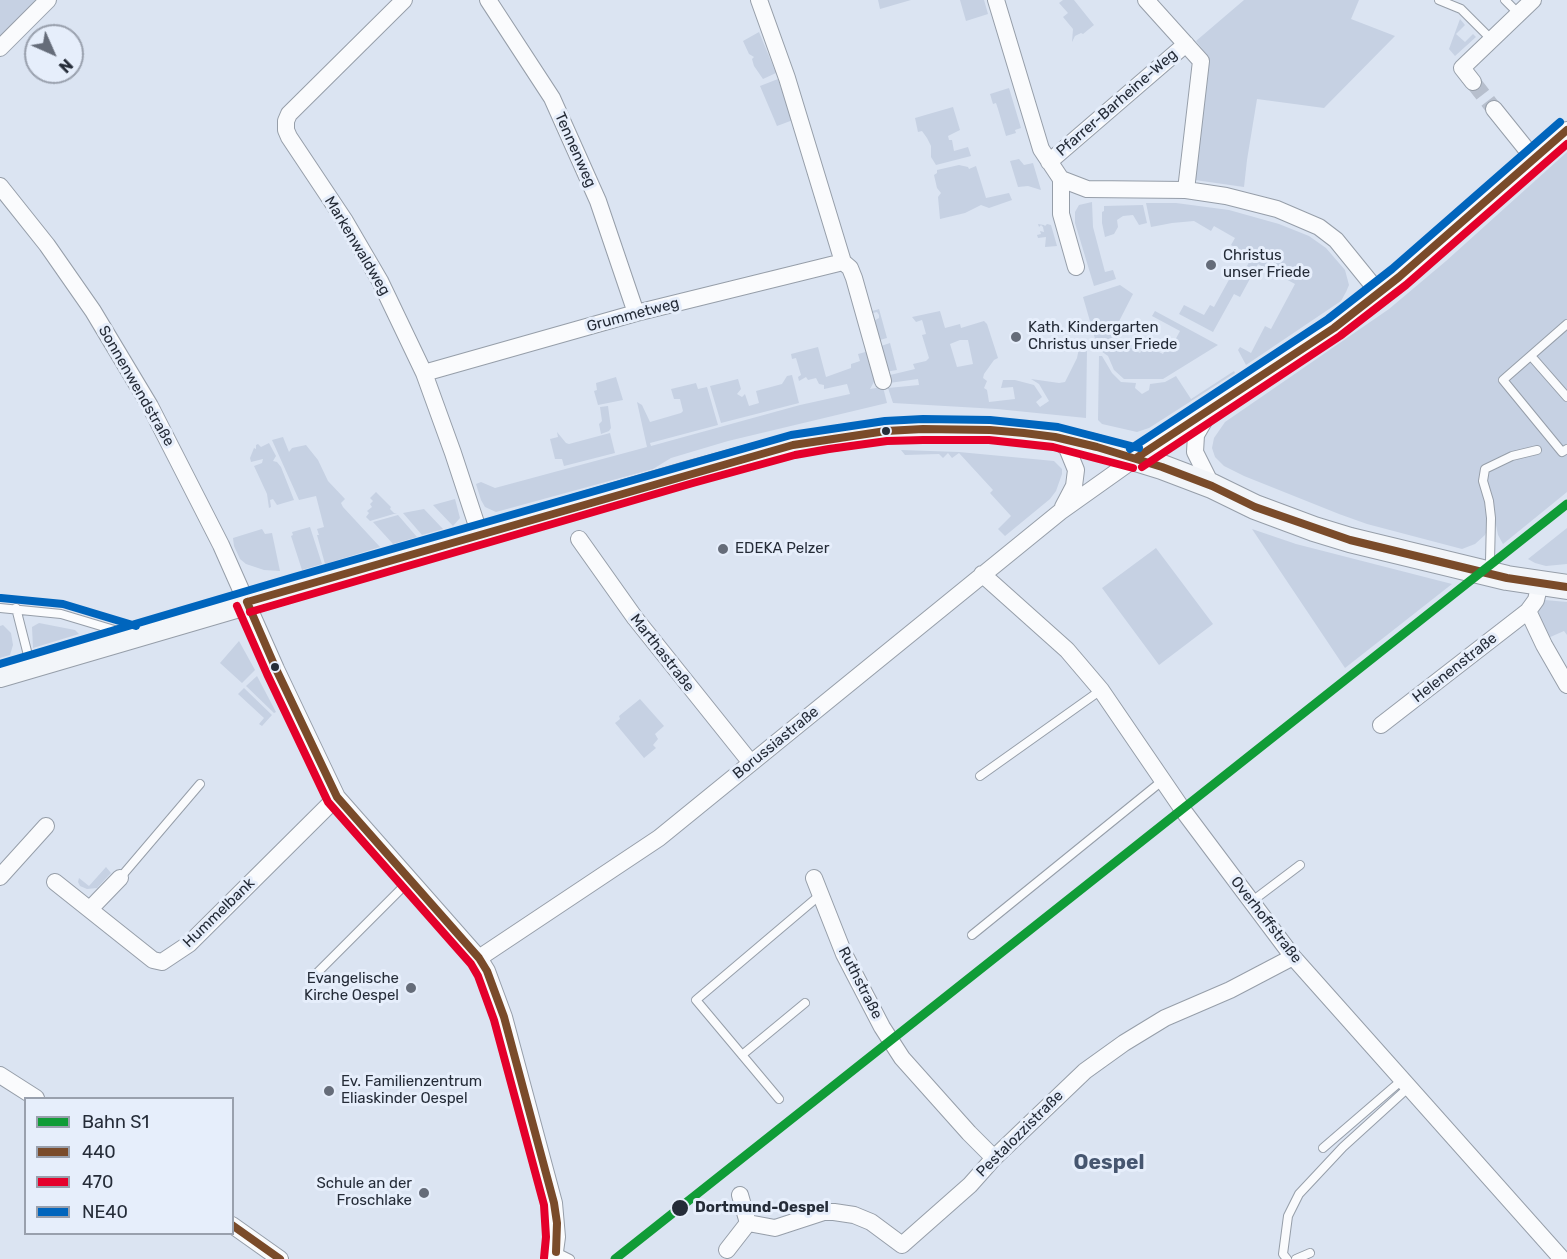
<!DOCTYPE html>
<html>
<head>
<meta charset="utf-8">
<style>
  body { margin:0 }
  #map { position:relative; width:1567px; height:1259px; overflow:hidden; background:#dbe4f2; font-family:Rubik,sans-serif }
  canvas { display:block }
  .legend { position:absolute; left:24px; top:1097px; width:210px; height:138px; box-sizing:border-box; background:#e6eefb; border:2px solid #99a0ad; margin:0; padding:8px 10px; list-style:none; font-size:18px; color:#252c38 }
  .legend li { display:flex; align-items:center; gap:12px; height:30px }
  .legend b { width:30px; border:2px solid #99a0ad }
  .north { position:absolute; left:24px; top:24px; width:60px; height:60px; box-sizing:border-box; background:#e6eefb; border:2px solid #99a0ad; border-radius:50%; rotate:135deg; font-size:16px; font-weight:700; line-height:24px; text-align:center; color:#252c38 }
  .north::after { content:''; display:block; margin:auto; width:21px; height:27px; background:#656c79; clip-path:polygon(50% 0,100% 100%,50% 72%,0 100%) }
</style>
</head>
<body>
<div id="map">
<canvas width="1567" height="1259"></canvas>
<ul class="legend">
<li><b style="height:8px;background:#109c37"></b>Bahn S1</li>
<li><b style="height:8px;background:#7a4b2a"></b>440</li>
<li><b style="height:8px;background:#e4002b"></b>470</li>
<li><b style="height:8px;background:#0065bd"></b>NE40</li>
</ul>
<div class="north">N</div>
</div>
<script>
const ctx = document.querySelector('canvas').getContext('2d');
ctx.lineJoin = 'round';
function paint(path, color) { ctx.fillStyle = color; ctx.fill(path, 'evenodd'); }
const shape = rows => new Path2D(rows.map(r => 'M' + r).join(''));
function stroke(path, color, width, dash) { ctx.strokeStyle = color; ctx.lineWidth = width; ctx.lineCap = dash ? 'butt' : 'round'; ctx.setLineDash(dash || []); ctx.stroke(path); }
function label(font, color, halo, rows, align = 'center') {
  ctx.font = font + ' Rubik,sans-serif'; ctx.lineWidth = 6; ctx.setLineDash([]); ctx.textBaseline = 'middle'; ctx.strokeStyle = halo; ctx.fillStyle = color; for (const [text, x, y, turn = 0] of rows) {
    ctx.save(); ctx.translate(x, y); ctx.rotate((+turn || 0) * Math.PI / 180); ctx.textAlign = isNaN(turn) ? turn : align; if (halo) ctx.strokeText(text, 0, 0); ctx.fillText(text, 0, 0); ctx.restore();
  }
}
paint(shape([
  [0,0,38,0,0,38],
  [878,0,911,0,880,9],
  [960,0,984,0,988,14,966,21],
  [1063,0,1074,0,1094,25,1083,34,1081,33,1075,36,1072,42,1073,29,1063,17,1068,13,1059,3],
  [1244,0,1359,0,1351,19,1395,36,1324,108,1257,99,1247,160,1244,187,1195,180,1209,57,1196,41],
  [1460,19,1465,25,1456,34,1465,42,1473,34,1476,37,1455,56,1449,49],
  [759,32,776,73,763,79,754,66,752,59,754,57,749,54,743,41],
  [778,79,793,120,777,126,760,86],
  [1009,88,1021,128,1015,130,1016,133,1006,136,998,109,996,103,993,104,990,94],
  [953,107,960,130,948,136,949,140,952,140,954,151,968,147,971,156,936,165,931,157,931,146,927,138,922,131,918,132,915,118],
  [1567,152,1567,492,1503,544,1498,535,1494,515,1485,535,1475,544,1462,549,1367,524,1339,514,1244,476,1224,466,1215,457,1212,448,1214,438,1225,422,1389,309,1446,261],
  [1019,159,1024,165,1033,163,1041,190,1028,186,1018,187,1010,161],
  [959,165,968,167,969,169,976,166,986,198,1009,193,1012,200,989,208,981,205,965,213,940,219,938,197,941,193,937,188,934,175,937,173,937,170],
  [1092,202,1093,227,1105,272,1113,270,1116,279,1094,286,1075,223,1075,212,1079,205],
  [1146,203,1176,203,1229,210,1279,224,1309,236,1326,248,1345,270,1349,285,1346,292,1341,301,1246,365,1238,350,1240,347,1251,353,1265,326,1271,329,1295,284,1258,264,1240,297,1234,294,1213,332,1179,314,1184,305,1204,315,1210,305,1214,307,1231,276,1239,280,1252,257,1231,245,1235,238,1214,226,1211,231,1194,221,1172,223,1151,227],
  [1143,205,1147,223,1139,225,1133,215,1123,216,1117,220,1118,227,1114,234,1105,237,1102,223,1102,212,1104,211,1104,206],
  [1038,224,1044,225,1045,226,1047,224,1051,225,1057,246,1045,247,1046,237,1038,238,1037,235,1041,234,1040,231,1044,232,1043,227,1041,225,1039,227],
  [1120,285,1133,294,1111,337,1140,353,1145,345,1163,354,1169,342,1173,344,1180,331,1152,316,1155,311,1218,345,1163,379,1124,379,1114,370,1108,356,1098,349,1083,297],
  [879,309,887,338,876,341,872,322,879,318,879,315,877,312,869,314,869,312],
  [940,311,945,328,960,324,961,328,984,321,987,324,998,358,994,360,984,374,983,378,987,381,984,388,987,390,989,402,1015,399,1013,387,1001,388,1003,380,1015,380,1034,385,1042,397,1036,402,1040,407,1049,401,1039,384,1031,379,1059,383,1065,382,1077,358,1080,343,1085,340,1087,349,1086,418,997,409,893,403,888,388,919,385,918,379,889,383,886,376,915,369,913,364,926,361,929,358,922,335,926,334,923,323,922,320,916,322,912,317],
  [960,340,968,340,973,364,957,367,950,344],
  [890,343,897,370,885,372,878,347],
  [818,347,826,377,851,368,851,364,860,361,858,354,869,351,875,380,870,389,883,387,887,403,728,441,671,458,653,469,496,512,485,507,481,500,476,484,481,482,495,488,647,447,637,402,642,405,650,422,681,413,683,411,680,399,674,399,671,389,696,383,698,389,707,387,718,425,650,443,651,446,800,405,850,394,847,384,824,389,824,385,819,384,816,378,808,380,806,377,799,381,798,377,801,375,796,358,792,359,791,354],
  [1099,356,1102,356,1112,373,1121,382,1136,383,1135,388,1142,394,1149,390,1150,384,1165,382,1176,376,1191,399,1234,371,1235,373,1149,428,1137,432,1102,424,1098,420],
  [792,375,799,403,721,423,710,386,738,379,741,389,737,394,742,397,745,394,749,406,759,403,756,391,782,384,787,376],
  [616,377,623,400,598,405,594,391,597,390,596,383],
  [608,406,611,428,609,431,601,434,599,424,602,421,600,407],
  [557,432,566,443,569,444,610,433,615,453,564,466,562,459,555,459,550,439,558,437],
  [283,437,289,452,292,448,306,445,318,460,328,481,345,499,341,503,343,507,380,547,325,564,317,535,319,535,317,529,324,527,316,496,299,500,272,440],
  [269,443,276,456,273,461,277,462,281,467,294,500,277,505,273,499,270,500,271,507,269,508,267,494,254,466,262,463,263,459,251,462,250,458,254,448,256,449,256,445,258,444,261,447],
  [901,450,959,452,1054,461,1062,469,1062,474,1056,491,1050,499,1005,536,998,529,1011,516,990,493,993,490,959,453,952,458,948,453,943,458,939,454,905,455],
  [376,492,391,507,390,509,394,513,397,513,370,521,366,517,369,513,367,511,372,507,370,504,373,501,370,498],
  [455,499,460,518,453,526,433,505],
  [424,509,443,529,422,535,403,513],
  [398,515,417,537,393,544,373,522],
  [310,527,322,564,302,570,291,536,293,535,292,532],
  [1567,528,1567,564,1546,566,1535,563,1528,559],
  [262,529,265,534,272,533,280,571,264,570,246,564,240,559,234,546,233,538],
  [1252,529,1296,544,1452,584,1345,668],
  [1156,548,1213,624,1159,665,1102,588],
  [1545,600,1567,602,1567,635,1564,631,1548,638,1538,616,1539,609],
  [39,623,75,630,79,634,33,648,32,627],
  [3,625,11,633,13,645,10,655,0,658,0,626],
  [239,641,255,670,242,683,220,663],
  [257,676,276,712,274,713,246,686],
  [244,688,272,715,262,726,259,724,264,718,238,694],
  [640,699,664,726,655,734,658,739,653,745,656,748,644,758,615,723,620,719,619,716],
  [106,867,111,873,97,888,87,889,80,886,78,882,79,878,89,886]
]), '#c6d1e3');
stroke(shape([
  [1473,82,1494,109]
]), '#b7bfcd', 16, [16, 8]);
const service = shape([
  [1439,0,1461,9,1492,40],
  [1505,0,1519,14],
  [1567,324,1503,380,1562,452,1567,449],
  [1531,356,1567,397],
  [1490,561,1491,518,1489,501,1483,481,1485,469,1512,456,1537,450],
  [0,608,61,614,121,632],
  [16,608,30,663],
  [980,776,1101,690],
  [120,878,200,784],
  [1251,902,1300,865],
  [972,935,1162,781],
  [311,979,410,880],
  [742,1055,805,1003],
  [779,1099,696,1000,820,895],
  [1323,1148,1402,1080],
  [556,1252,570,1259],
  [1287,1259,1283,1254,1288,1216,1299,1194,1343,1147,1409,1087],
  [1296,1259,1310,1253]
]);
const minor = shape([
  [404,0,289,114,286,121,286,130,289,137,345,221,380,281,424,373,453,453,480,535],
  [488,0,552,98,598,201,636,313],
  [759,0,787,78,843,262,850,268,854,278,883,381],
  [996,0,1041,149,1061,179,1087,189,1186,190,1226,196,1277,209,1319,227,1336,240,1379,293],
  [1146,0,1201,61,1186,190],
  [0,48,48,0],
  [1473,82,1462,68,1533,0],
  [1494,109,1535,160],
  [1049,162,1186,44],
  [1061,179,1061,214,1076,267],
  [0,186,47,245,93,311,150,406,221,545,276,669,337,797,479,958,487,971,504,1017,554,1203,557,1237,554,1259],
  [424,373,636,313,843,262],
  [1208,414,1196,435,1195,452,1212,486],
  [1055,438,1067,448,1076,470,1074,486,1063,507],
  [579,539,635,618,751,763],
  [982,574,1067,650,1101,690,1185,813,1293,957,1562,1259],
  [1528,611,1544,645,1567,685],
  [1381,725,1528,611,1536,600,1540,583],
  [0,877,46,826],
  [814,878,844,954,882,1027,902,1058,969,1133,994,1158],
  [55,882,153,960,162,962,189,944,337,797],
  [90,909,120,878],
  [479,958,659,838,1060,512,1136,458,1334,328,1399,277,1567,130],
  [0,1075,36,1098],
  [740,1195,748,1223],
  [232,1225,280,1259],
  [727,1250,748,1223,775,1228,824,1212,834,1212,854,1215,871,1222,902,1245,970,1185,994,1158,1085,1071,1124,1043,1165,1018,1230,990,1293,957]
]);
const secondary = shape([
  [0,675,690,473,793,445,886,431,923,429,990,430,1055,437,1097,447,1162,467,1212,486,1255,507,1314,529,1350,540,1507,578,1567,587]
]);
stroke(service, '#969ea9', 10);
stroke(minor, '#969ea9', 18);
stroke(secondary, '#969ea9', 26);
stroke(service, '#fafbfd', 8);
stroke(minor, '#fafbfd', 16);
stroke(secondary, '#f2f5f9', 24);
stroke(shape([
  [1136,458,1334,328,1399,277,1567,130],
  [247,602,793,445,886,431,923,429,990,430,1024,433,1055,437,1097,447,1162,467,1212,486,1255,507,1350,540,1507,578,1567,587],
  [247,602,276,669,337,797,479,958,487,971,504,1017,554,1203,557,1223,556,1252],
  [232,1225,280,1259]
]), '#7a4b2a', 8);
stroke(shape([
  [1142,467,1340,336,1406,285,1567,144],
  [237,606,267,674,328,802,471,964,478,976,494,1020,544,1205,546,1237,544,1258],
  [250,612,693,483,795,455,829,449,887,441,923,440,989,440,1053,447,1133,468]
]), '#e4002b', 8);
stroke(shape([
  [1130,449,1328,319,1392,269,1560,122],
  [1,598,63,604,136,626],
  [0,664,294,577,791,435,885,421,923,419,990,420,1058,427,1139,448]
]), '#0065bd', 8);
stroke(shape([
  [615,1259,1567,504]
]), '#109c37', 9);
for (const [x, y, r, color] of [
  [1211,265,6,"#656c79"],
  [1016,337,6,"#656c79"],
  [886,431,5,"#252c38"],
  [723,549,6,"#656c79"],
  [275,667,5,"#252c38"],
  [411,988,6,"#656c79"],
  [329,1091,6,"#656c79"],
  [424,1193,6,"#656c79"],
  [680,1208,9,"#252c38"]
]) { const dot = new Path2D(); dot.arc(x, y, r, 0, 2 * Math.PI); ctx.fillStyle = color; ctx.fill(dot); stroke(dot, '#e6eefb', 2); }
label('15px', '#252c38', '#e6eefb', [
  ["Pfarrer-Barheine-Weg",1117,103,-41],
  ["Tennenweg",575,150,66],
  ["Markenwaldweg",357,246,59],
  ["Grummetweg",633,315,-15],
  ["Sonnenwendstraße",136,386,60],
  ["Marthastraße",662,653,52],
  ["Helenenstraße",1455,668,-38],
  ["Borussiastraße",776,743,-39],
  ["Hummelbank",219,913,-44],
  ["Overhoffstraße",1266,920,52],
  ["Ruthstraße",860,983,63],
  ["Pestalozzistraße",1020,1134,-45]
]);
label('15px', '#252c38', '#e6eefb', [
  ["Christus",1223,256],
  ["unser Friede",1223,273],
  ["Kath. Kindergarten",1028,328],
  ["Christus unser Friede",1028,345],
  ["EDEKA Pelzer",735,549],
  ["Evangelische",399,979,"right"],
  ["Kirche Oespel",399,996,"right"],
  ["Ev. Familienzentrum",341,1082],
  ["Eliaskinder Oespel",341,1099],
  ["Schule an der",412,1184,"right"],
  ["Froschlake",412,1201,"right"]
], 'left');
label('bold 15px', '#252c38', '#e6eefb', [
  ["Dortmund-Oespel",695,1208]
], 'left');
label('bold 21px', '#465670', '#e6eefb', [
  ["Oespel",1109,1163]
]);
</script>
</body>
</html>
